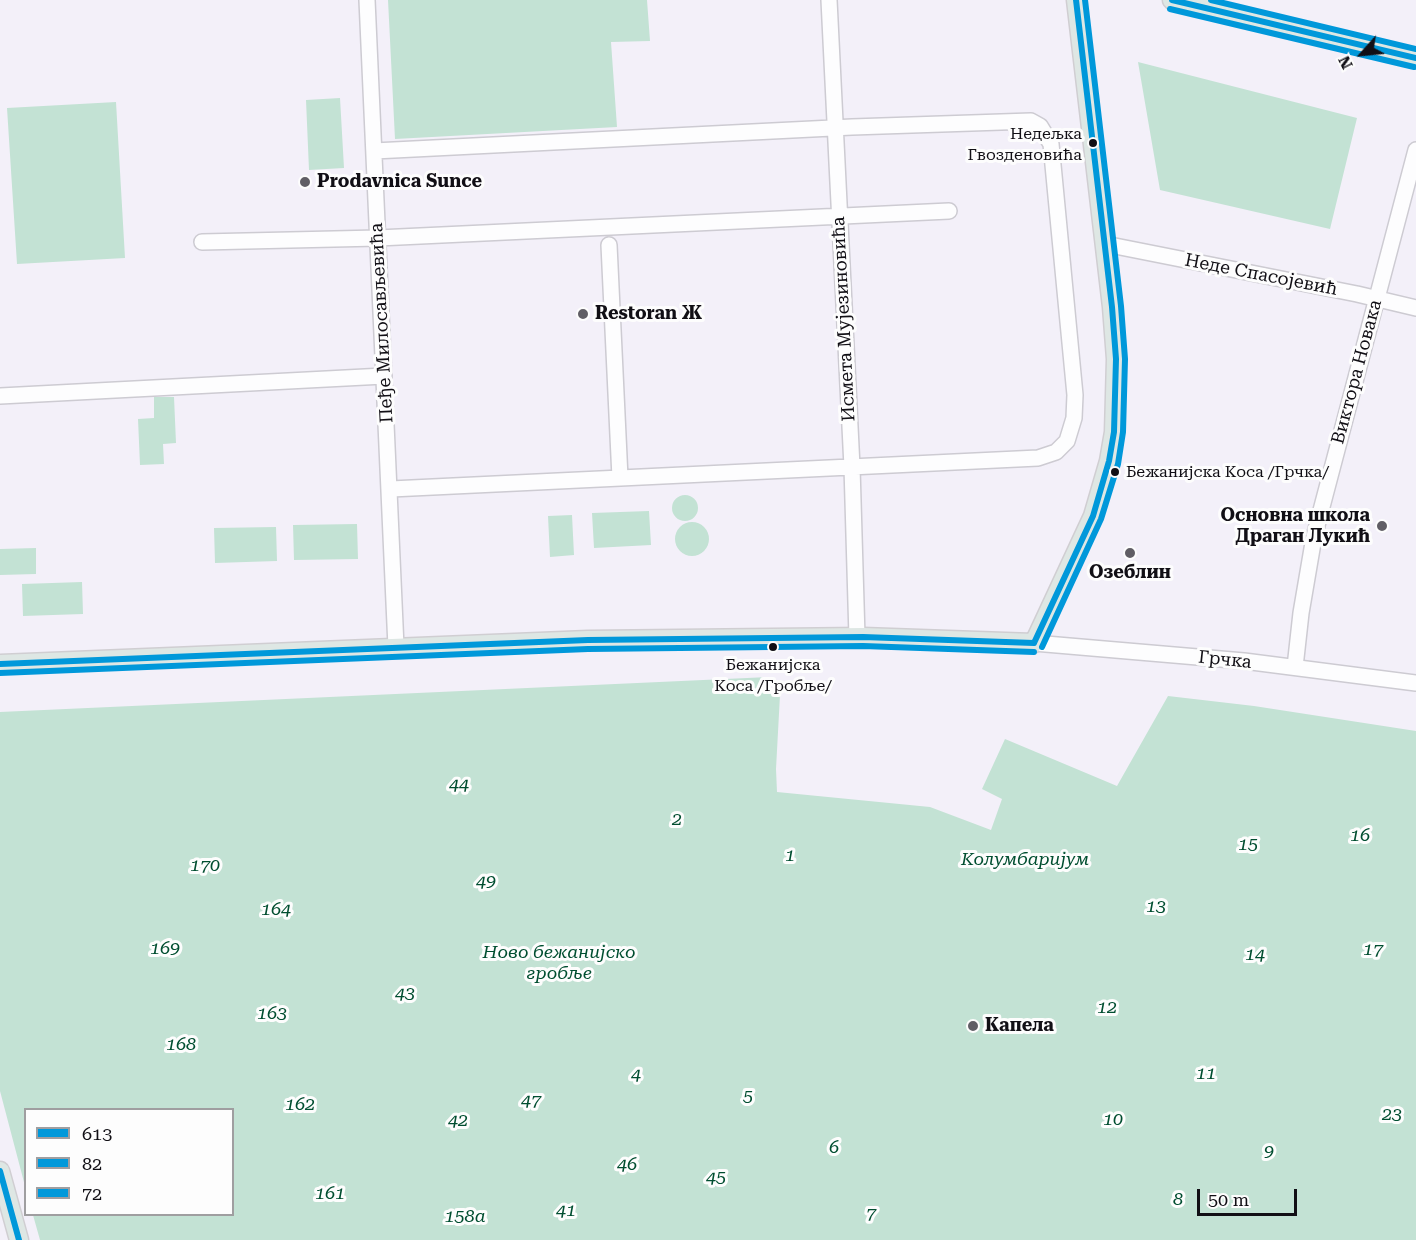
<!DOCTYPE html>
<html>
<head>
<meta charset="utf-8">
<style>
  body { margin:0 }
  #map { position:relative; width:1416px; height:1240px; overflow:hidden; background:#f3f0f9; font-family:"Roboto Serif",serif }
  canvas { display:block }
  .legend { position:absolute; left:24px; top:1108px; width:210px; height:108px; box-sizing:border-box; background:#fdfdfd; border:2px solid #9f9ea0; margin:0; padding:8px 10px; list-style:none; font-size:18px; color:#110f15 }
  .legend li { display:flex; align-items:center; gap:12px; height:30px }
  .legend b { width:30px; border:2px solid #9f9ea0 }
  .north { position:absolute; left:1332px; top:24px; width:60px; height:60px; -webkit-text-stroke:4px #fdfdfd; paint-order:stroke; rotate:243deg; font-size:16px; font-weight:700; line-height:24px; text-align:center; color:#110f15 }
  .north::after { content:''; display:block; margin:auto; width:21px; height:27px; background:#110f15; clip-path:polygon(50% 0,100% 100%,50% 72%,0 100%) }
  .scale { position:absolute; left:1197px; top:1189px; width:100px; height:27px; box-sizing:border-box; border:3px solid #110f15; border-top:0; padding-left:8px; font-size:18px; line-height:21px; white-space:nowrap; color:#110f15; -webkit-text-stroke:4px #fdfdfd; paint-order:stroke }
</style>
</head>
<body>
<div id="map">
<canvas width="1416" height="1240"></canvas>
<ul class="legend">
<li><b style="height:8px;background:#0098da"></b>613</li>
<li><b style="height:8px;background:#0098da"></b>82</li>
<li><b style="height:8px;background:#0098da"></b>72</li>
</ul>
<div class="north">N</div>
<div class="scale">50 m</div>
</div>
<script>
const ctx = document.querySelector('canvas').getContext('2d');
ctx.lineJoin = 'round';
function paint(path, color) { ctx.fillStyle = color; ctx.fill(path, 'evenodd'); }
const shape = rows => new Path2D(rows.map(r => 'M' + r).join(''));
function stroke(path, color, width, dash) { ctx.strokeStyle = color; ctx.lineWidth = width; ctx.lineCap = dash ? 'butt' : 'round'; ctx.setLineDash(dash || []); ctx.stroke(path); }
function label(font, color, halo, rows, align = 'center') {
  ctx.font = font + ' "Roboto Serif",serif'; ctx.lineWidth = 6; ctx.setLineDash([]); ctx.textBaseline = 'middle'; ctx.strokeStyle = halo; ctx.fillStyle = color; for (const [text, x, y, turn = 0] of rows) {
    ctx.save(); ctx.translate(x, y); ctx.rotate((+turn || 0) * Math.PI / 180); ctx.textAlign = isNaN(turn) ? turn : align; if (halo) ctx.strokeText(text, 0, 0); ctx.fillText(text, 0, 0); ctx.restore();
  }
}
paint(shape([
  [388,0,647,0,650,41,611,42,617,127,395,139],
  [1138,62,1357,118,1330,229,1160,190],
  [340,98,344,168,309,170,306,100],
  [116,102,125,258,17,264,7,108],
  [154,397,174,397,176,443,163,444,164,464,140,465,138,419,154,418],
  '672 508a13 13 0 1 1 26 0a13 13 0 1 1-26 0Z',
  [649,511,651,545,594,548,592,513],
  [572,515,574,555,550,557,548,516],
  '675 539a17 17 0 1 1 34 0a17 17 0 1 1-34 0Z',
  [357,524,358,559,294,560,293,525],
  [276,527,277,561,215,563,214,528],
  [36,548,36,574,0,575,0,549],
  [82,582,83,614,23,616,22,584],
  [769,677,768,693,780,695,776,769,777,792,930,807,991,830,1002,799,982,789,1005,739,1117,786,1168,696,1254,706,1416,731,1416,1240,40,1240,33,1215,232,1214,232,1110,26,1110,25,1186,0,1091,0,712]
]), '#c3e2d4');
const minor = shape([
  [367,0,396,647],
  [829,0,852,467,857,637],
  [374,151,852,127,1031,121,1040,126,1051,144,1075,395,1074,418,1067,441,1056,452,1038,458,391,489],
  [202,242,378,238,949,211],
  [1105,244,1357,294,1416,308],
  [609,245,620,478],
  [0,396,384,376],
  [1034,643,1244,661,1416,683],
  [1295,667,1301,613,1314,537,1416,150]
]);
const major = shape([
  [1172,0,1416,58],
  [0,664,588,640,863,637,1034,643,1093,516,1109,461,1114,432,1116,359,1112,307,1076,0],
  [0,1171,19,1240]
]);
stroke(minor, '#cdcbd2', 18);
stroke(major, '#d0ced2', 21);
stroke(minor, '#fdfdfe', 15);
stroke(major, '#dee7e4', 18);
stroke(shape([
  [1034,643,1093,516,1109,461,1114,432,1116,359,1112,307,1076,0],
  [0,664,588,640,863,637,1034,643],
  [0,1171,19,1240]
]), '#0098da', 6);
stroke(shape([
  [1042,647,1101,519,1118,464,1123,432,1125,359,1121,306,1085,0],
  [0,673,588,649,863,646,1034,652]
]), '#0098da', 6);
stroke(shape([
  [1172,0,1416,58]
]), '#0098da', 6);
stroke(shape([
  [1170,9,1414,67]
]), '#0098da', 6);
stroke(shape([
  [1211,0,1416,49]
]), '#0098da', 6);
for (const [x, y, r, color] of [
  [1093,143,5,"#110f15"],
  [305,182,6,"#605e65"],
  [583,314,6,"#605e65"],
  [1115,472,5,"#110f15"],
  [1382,526,6,"#605e65"],
  [1130,553,6,"#605e65"],
  [773,647,5,"#110f15"],
  [973,1026,6,"#605e65"]
]) { const dot = new Path2D(); dot.arc(x, y, r, 0, 2 * Math.PI); ctx.fillStyle = color; ctx.fill(dot); stroke(dot, '#fdfdfd', 2); }
label('16px', '#110f15', '#fdfdfd', [
  ["Недељка",1082,134],
  ["Гвозденовића",1082,155],
  ["Бежанијска Коса /Грчка/",1126,472,"left"],
  ["Бежанијска",773,665,"center"],
  ["Коса /Гробље/",773,686,"center"]
], 'right');
label('bold 18px', '#110f15', '#fdfdfd', [
  ["Prodavnica Sunce",317,182],
  ["Restoran Ж",595,314],
  ["Основна школа",1370,516,"right"],
  ["Драган Лукић",1370,537,"right"],
  ["Озеблин",1130,573,"center"],
  ["Капела",985,1026]
], 'left');
label('18px', '#110f15', '#fdfdfd', [
  ["Неде Спасојевић",1261,275,11],
  ["Исмета Мујезиновића",844,319,-93],
  ["Пеђе Милосављевића",382,323,-93],
  ["Виктора Новака",1357,372,-75],
  ["Грчка",1225,660,6]
]);
label('italic 18px', '#004e30', '#fdfdfd', [
  ["44",459,785],
  ["2",677,820],
  ["16",1360,836],
  ["15",1248,845],
  ["1",790,856],
  ["Колумбаријум",1025,860],
  ["170",205,866],
  ["49",486,882],
  ["13",1156,907],
  ["164",276,910],
  ["169",165,949],
  ["17",1373,950],
  ["Ново бежанијско",559,953],
  ["гробље",559,974],
  ["14",1255,955],
  ["43",405,994],
  ["12",1107,1008],
  ["163",272,1014],
  ["168",181,1045],
  ["11",1206,1074],
  ["4",636,1075],
  ["5",748,1097],
  ["47",531,1101],
  ["162",300,1105],
  ["23",1392,1115],
  ["10",1113,1120],
  ["42",458,1121],
  ["6",834,1148],
  ["9",1269,1152],
  ["46",627,1165],
  ["45",716,1178],
  ["161",330,1194],
  ["8",1178,1200],
  ["41",566,1211],
  ["7",871,1214],
  ["158a",465,1217]
]);
</script>
</body>
</html>
